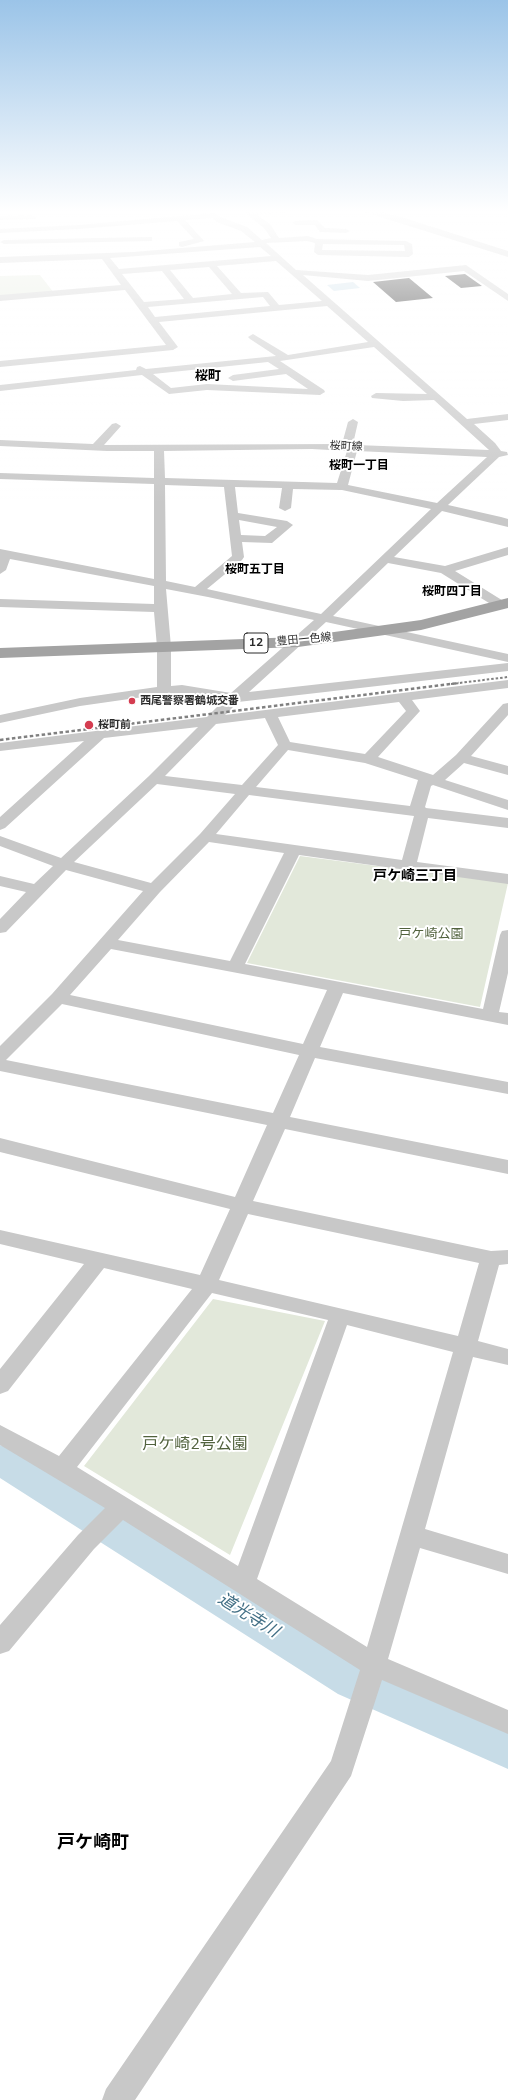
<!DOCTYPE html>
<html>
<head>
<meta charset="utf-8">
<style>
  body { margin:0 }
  canvas { display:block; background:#fff }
</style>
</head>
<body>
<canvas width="508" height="2100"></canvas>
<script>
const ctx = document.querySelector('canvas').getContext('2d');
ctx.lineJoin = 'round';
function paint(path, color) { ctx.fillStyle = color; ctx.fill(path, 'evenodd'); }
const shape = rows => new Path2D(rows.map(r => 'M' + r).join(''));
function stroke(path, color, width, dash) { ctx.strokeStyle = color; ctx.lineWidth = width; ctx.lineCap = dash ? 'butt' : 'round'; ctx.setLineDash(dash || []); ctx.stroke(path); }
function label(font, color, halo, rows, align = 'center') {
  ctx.font = font + ' "Nunito Sans","Noto Sans JP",sans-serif'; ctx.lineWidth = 4; ctx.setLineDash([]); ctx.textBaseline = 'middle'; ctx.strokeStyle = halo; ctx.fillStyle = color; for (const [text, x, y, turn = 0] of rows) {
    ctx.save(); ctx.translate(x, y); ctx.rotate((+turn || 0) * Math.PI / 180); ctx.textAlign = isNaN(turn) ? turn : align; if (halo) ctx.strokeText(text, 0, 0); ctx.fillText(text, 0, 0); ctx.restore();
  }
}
paint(shape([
  [40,275,54,293,0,298,0,276],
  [300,856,508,883,480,1007,247,963],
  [213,1299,325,1321,230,1555,84,1466]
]), '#e2e8da');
paint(shape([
  [353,282,360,288,334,291,327,285]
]), '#c7dce7');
paint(shape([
  [0,1445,13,1450,366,1668,508,1730,508,1769,338,1694,0,1478,0,1445]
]), '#c7dce7');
paint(shape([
  [465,274,482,286,461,288,445,276],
  [409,278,433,298,396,302,373,282]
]), '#121212');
paint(shape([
  [257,210,292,210,288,212,257,215,270,224,279,238,308,236,317,239,406,241,412,244,413,254,409,257,318,255,314,252,315,243,307,241,266,243,296,270,368,275,466,265,508,294,508,301,464,271,368,281,303,275,467,419,508,414,508,420,474,424,495,443,501,451,507,452,508,455,499,457,448,505,501,517,508,519,508,527,442,511,394,557,445,566,508,547,508,555,455,571,505,602,507,605,505,608,497,608,441,573,388,563,333,616,508,654,508,662,326,622,249,692,508,663,508,671,238,702,225,715,508,680,508,688,412,700,420,711,378,757,433,775,456,755,503,704,508,703,508,715,471,756,508,766,508,775,464,763,445,780,508,800,508,810,433,785,431,786,425,807,426,808,508,818,508,828,428,818,417,862,508,874,508,884,299,855,245,964,483,1009,500,935,502,931,508,930,508,973,499,1012,508,1013,508,1025,343,993,320,1047,508,1082,508,1094,315,1058,290,1117,508,1160,508,1174,285,1129,253,1201,491,1251,508,1250,508,1264,499,1265,478,1341,508,1349,508,1365,473,1357,425,1529,508,1554,508,1574,420,1548,388,1659,508,1710,508,1734,382,1680,351,1776,135,2100,102,2100,106,2089,331,1761,360,1670,123,1520,94,1549,9,1651,0,1654,0,1625,78,1535,105,1508,0,1445,0,1425,59,1456,192,1289,104,1268,8,1391,0,1394,0,1369,84,1264,0,1244,0,1230,200,1275,230,1209,0,1152,0,1138,235,1197,267,1125,0,1071,0,1046,52,994,143,891,66,870,6,932,0,933,0,919,26,892,0,886,0,876,34,884,53,866,0,846,0,836,61,858,149,776,198,727,104,738,5,828,0,830,0,817,84,741,0,751,0,743,207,717,224,700,182,693,164,694,80,706,0,723,0,715,80,698,157,687,157,647,154,612,0,607,0,599,154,604,154,586,10,559,6,570,0,574,0,549,154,579,154,484,0,479,0,473,154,478,154,451,107,451,0,446,0,440,93,444,112,424,116,423,121,426,104,445,342,444,348,422,353,419,358,422,353,444,356,445,489,450,434,400,403,401,372,398,371,396,376,393,427,394,374,347,280,361,324,390,325,392,320,395,207,390,169,394,142,375,0,391,0,385,136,370,137,367,140,366,146,369,276,356,250,339,248,337,253,334,288,355,368,342,327,306,159,322,178,347,173,350,0,367,0,361,166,345,125,290,0,301,0,295,121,285,102,259,0,263,0,257,133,252,255,242,241,231,217,222,212,218,185,220,204,241,182,247,179,246,179,242,194,239,177,221,78,229,0,233,0,229,78,225,214,213,223,218,247,227,262,240,271,238,264,228,245,213,257,210],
  [323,244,404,245,405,251,322,250,323,244],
  [260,247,271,256,119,269,110,258,260,247],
  [276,261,322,301,279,305,268,292,241,293,217,266,276,261],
  [209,267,232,294,193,298,170,270,209,267],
  [162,271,184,299,144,302,122,274,162,271],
  [263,297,270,306,155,317,148,307,263,297],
  [268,362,279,369,233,375,228,378,233,381,286,374,308,389,207,384,171,388,153,374,268,362],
  [312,449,347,451,337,483,165,478,164,451,312,449],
  [357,451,487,457,437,503,348,485,357,451],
  [165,485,224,487,232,556,195,587,166,581,165,485],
  [235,487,282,488,279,508,285,511,291,508,293,489,342,490,431,509,321,614,207,589,242,560,244,557,242,542,272,543,293,525,287,521,238,513,235,487],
  [239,520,277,527,265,536,241,535,239,520],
  [166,589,208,597,314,620,231,693,182,685,171,686,171,647,166,589],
  [399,702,406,711,365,754,290,742,278,717,399,702],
  [265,718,278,745,242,785,165,776,216,724,265,718],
  [288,750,365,763,418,780,410,806,256,787,288,750],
  [157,784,235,794,200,834,151,883,74,862,157,784],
  [249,795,414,816,402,860,216,834,249,795],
  [209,842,284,853,230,961,118,940,160,892,209,842],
  [111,949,327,990,303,1044,70,995,111,949],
  [62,1004,299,1055,273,1113,6,1060,62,1004],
  [248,1214,479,1263,458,1336,219,1280,248,1214],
  [212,1293,328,1320,238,1566,77,1467,212,1293],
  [347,1325,453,1352,367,1647,257,1579,347,1325],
  [358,210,372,210,398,216,508,251,508,257,358,210],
  [32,215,36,217,35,219,0,220,0,216,32,215],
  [317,220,325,228,346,229,350,231,346,233,323,232,320,232,315,225,296,225,292,223,296,221,317,220],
  [149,237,152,237,152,241,4,244,0,242,4,240,149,237]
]), '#c8c8c8');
paint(shape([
  [508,598,508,608,421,630,298,647,0,658,0,648,298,637,421,620,508,598]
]), '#a3a3a3');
stroke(shape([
  [451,684,508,677]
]), '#808080', 2, [2.5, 2]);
stroke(shape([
  [0,740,459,683]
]), '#808080', 2.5, [3.5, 2.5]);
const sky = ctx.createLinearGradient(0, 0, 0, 504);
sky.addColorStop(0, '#9bc4e8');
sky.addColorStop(0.42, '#fff');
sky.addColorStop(1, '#ffffff00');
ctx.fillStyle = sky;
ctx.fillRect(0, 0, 508, 504);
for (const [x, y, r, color] of [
  [132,701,4,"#d43c50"],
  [89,725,5,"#d43c50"]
]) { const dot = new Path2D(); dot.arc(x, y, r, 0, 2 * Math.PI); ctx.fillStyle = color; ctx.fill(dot); stroke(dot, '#fff', 1.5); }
label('11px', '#2b2b2b', '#fff', [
  ["桜町線",346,447,2],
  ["豊田一色線",304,640,-5]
]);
label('bold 11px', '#2b2b2b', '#fff', [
  ["西尾警察署鶴城交番",140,701],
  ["桜町前",98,725]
], 'left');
label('bold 12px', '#000', '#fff', [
  ["桜町一丁目",359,466],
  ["桜町五丁目",255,570],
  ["桜町四丁目",452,592]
]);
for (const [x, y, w] of [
  [256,643,24]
]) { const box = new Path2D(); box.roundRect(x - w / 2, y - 10, w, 20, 3); ctx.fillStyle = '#fff'; ctx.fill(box); stroke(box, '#2b2b2b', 1); }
label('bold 12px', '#2b2b2b', null, [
  ["12",256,643]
]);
label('bold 13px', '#000', '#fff', [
  ["桜町",208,377]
]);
label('13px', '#51623d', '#fff', [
  ["戸ケ崎公園",431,935]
]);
label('bold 14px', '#000', '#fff', [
  ["戸ケ崎三丁目",415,877]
]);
label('16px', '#51623d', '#fff', [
  ["戸ケ崎2号公園",195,1445]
]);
label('italic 17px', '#426f85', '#fff', [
  ["道光寺川",248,1616,32]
]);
label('bold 18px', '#000', '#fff', [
  ["戸ケ崎町",93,1844]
]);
</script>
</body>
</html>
